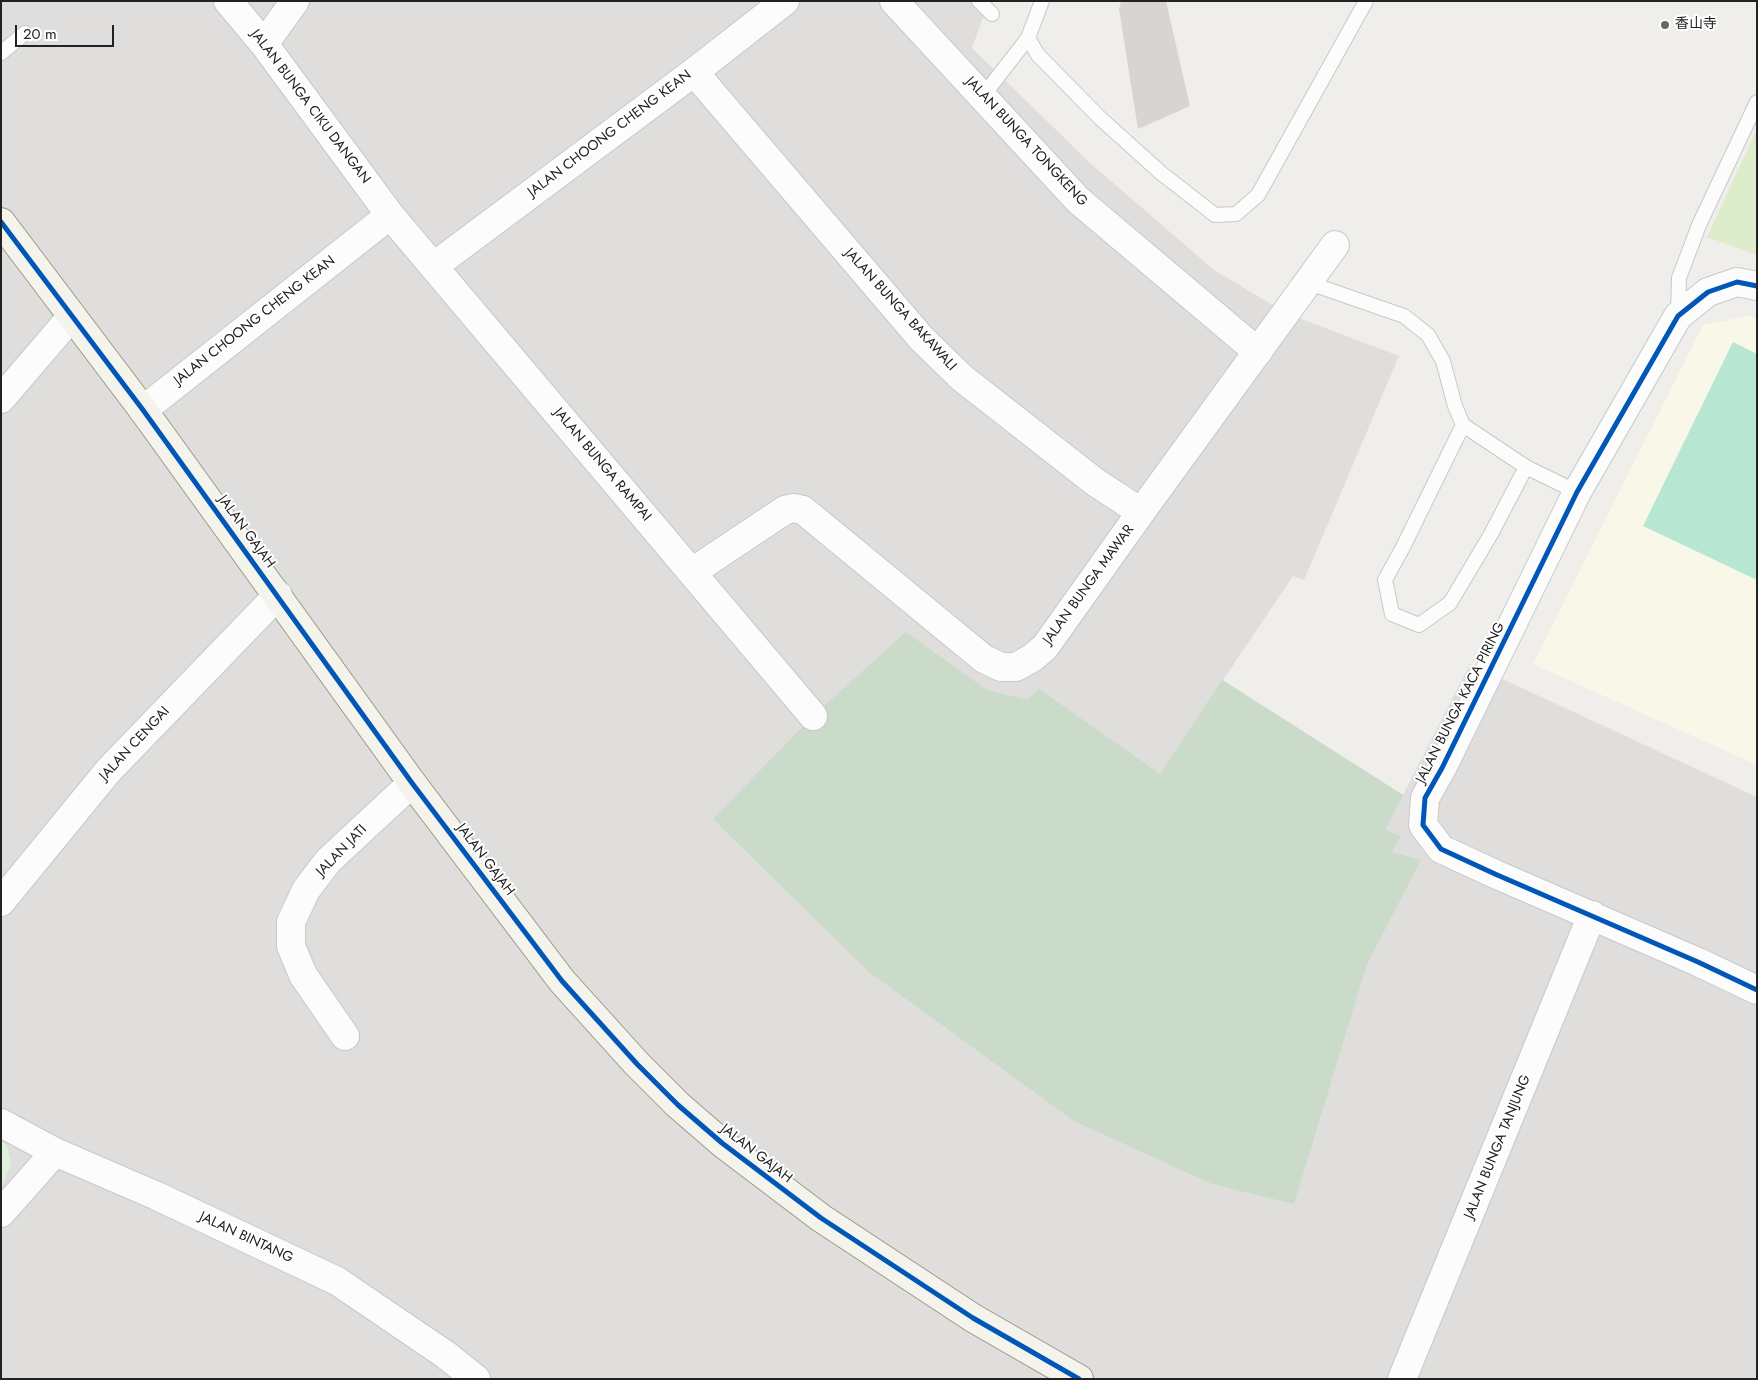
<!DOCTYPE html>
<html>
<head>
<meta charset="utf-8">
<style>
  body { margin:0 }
  #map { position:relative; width:1758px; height:1380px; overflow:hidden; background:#f0eeeb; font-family:Jost,sans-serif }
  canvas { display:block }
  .frame { position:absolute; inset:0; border:2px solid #222; pointer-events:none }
  .scale { position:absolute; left:15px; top:25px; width:99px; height:22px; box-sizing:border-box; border:2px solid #222; border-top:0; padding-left:6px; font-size:15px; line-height:18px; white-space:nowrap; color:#222; -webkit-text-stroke:4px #fff; paint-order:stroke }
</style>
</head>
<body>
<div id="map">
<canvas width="1758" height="1380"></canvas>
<div class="frame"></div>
<div class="scale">20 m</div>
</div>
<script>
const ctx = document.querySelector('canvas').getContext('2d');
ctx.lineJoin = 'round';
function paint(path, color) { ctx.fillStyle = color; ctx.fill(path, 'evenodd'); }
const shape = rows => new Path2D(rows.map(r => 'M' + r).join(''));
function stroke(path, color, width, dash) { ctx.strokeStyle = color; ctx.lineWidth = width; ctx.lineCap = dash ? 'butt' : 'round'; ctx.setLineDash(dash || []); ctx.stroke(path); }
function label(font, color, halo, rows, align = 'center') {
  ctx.font = font + ' Jost,"Noto Sans SC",sans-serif'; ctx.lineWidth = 4; ctx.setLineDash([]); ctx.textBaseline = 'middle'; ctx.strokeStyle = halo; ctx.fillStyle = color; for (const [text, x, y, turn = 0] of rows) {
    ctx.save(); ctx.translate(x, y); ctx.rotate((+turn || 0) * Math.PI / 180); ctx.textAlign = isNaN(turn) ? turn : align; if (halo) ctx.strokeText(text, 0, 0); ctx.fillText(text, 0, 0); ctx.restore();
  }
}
paint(shape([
  [1,1,989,1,972,48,1089,162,1214,270,1286,313,1399,356,1304,580,1293,576,1223,680,1403,795,1470,664,1757,797,1757,1379,1,1379]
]), '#dfdedc');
paint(shape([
  [1749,316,1757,319,1757,765,1533,664,1703,325]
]), '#f8f7e8');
paint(shape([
  [1757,129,1757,255,1707,237]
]), '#ddeccb');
paint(shape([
  [906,632,987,690,1027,700,1039,689,1160,774,1222,680,1403,795,1385,830,1401,836,1392,852,1421,860,1367,964,1294,1204,1212,1184,1074,1121,869,972,713,819,813,716]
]), '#cadbca');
paint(shape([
  [1,1141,7,1146,11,1165,1,1187]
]), '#daf5da');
paint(shape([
  [1733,342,1757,354,1757,580,1643,526]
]), '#b7e6d2');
paint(shape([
  [1121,1,1166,1,1190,106,1138,129,1119,9]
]), '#d7d4d2');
const lane = shape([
  [979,1,992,14],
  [1028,38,1038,55,1100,118,1161,173,1215,215,1236,214,1258,195,1366,1],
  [1,53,25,33],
  [982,97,1028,38,1042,1],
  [1309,283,1404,316,1428,335,1443,361,1455,406,1463,425,1526,467,1577,492],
  [1678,315,1679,278,1699,225,1757,102],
  [1463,425,1403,547,1385,580,1392,614,1419,625,1450,603,1491,534,1526,467]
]);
const street = shape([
  [228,1,264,44,390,215,813,716],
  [894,1,1078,200,1258,352],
  [264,44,295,1],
  [694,72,921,338,962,378,1095,482,1141,512],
  [434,266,694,72,785,1],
  [1757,286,1737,282,1708,292,1678,316,1577,492,1442,768,1425,798,1423,825,1441,849,1495,874,1698,962,1757,990],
  [1,399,72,316],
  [143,410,390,215],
  [692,572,785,510,794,508,803,510,984,659,1001,667,1016,667,1032,658,1045,647,1141,512,1335,245],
  [1,902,109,770,278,595],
  [345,1036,303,975,291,946,291,922,306,890,328,861,412,783],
  [1,1123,55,1152,157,1196,337,1281,446,1355,476,1379],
  [1,1213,55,1152],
  [1402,1379,1592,915]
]);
const secondary = shape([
  [1,222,143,410,412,783,562,981,637,1064,678,1105,722,1143,821,1218,973,1318,1079,1379]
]);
stroke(lane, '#c9c8c7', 16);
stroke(street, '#c9c8c7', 30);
stroke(secondary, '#999a82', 30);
stroke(lane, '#fdfcfc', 14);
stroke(street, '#fdfcfc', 28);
stroke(secondary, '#f4f4ed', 28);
stroke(shape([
  [1,222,143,410,412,783,562,981,637,1064,678,1105,722,1143,821,1218,973,1318,1079,1379],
  [1757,286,1737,282,1708,292,1678,316,1577,492,1442,768,1425,798,1423,825,1441,849,1495,874,1698,962,1757,990]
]), '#0057b8', 5);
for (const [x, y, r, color] of [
  [1665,25,5,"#6a6968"]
]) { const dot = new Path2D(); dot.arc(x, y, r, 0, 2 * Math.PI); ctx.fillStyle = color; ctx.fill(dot); stroke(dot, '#fff', 2); }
label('14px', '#222', '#fff', [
  ["香山寺",1675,25]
], 'left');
label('14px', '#222', '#fff', [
  ["JALAN BUNGA CIKU DANGAN",310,107,53],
  ["JALAN CHOONG CHENG KEAN",610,134,-37],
  ["JALAN BUNGA TONGKENG",1026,142,47],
  ["JALAN BUNGA BAKAWALI",900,310,48],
  ["JALAN CHOONG CHENG KEAN",255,321,-38],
  ["JALAN BUNGA RAMPAI",602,465,50],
  ["JALAN GAJAH",246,532,54],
  ["JALAN BUNGA MAWAR",1089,585,-54],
  ["JALAN BUNGA KACA PIRING",1461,703,-63],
  ["JALAN CENGAI",135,744,-47],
  ["JALAN JATI",342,851,-46],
  ["JALAN GAJAH",485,860,53],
  ["JALAN BUNGA TANJUNG",1498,1147,-68],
  ["JALAN GAJAH",756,1154,38],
  ["JALAN BINTANG",246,1238,25]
]);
</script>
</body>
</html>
